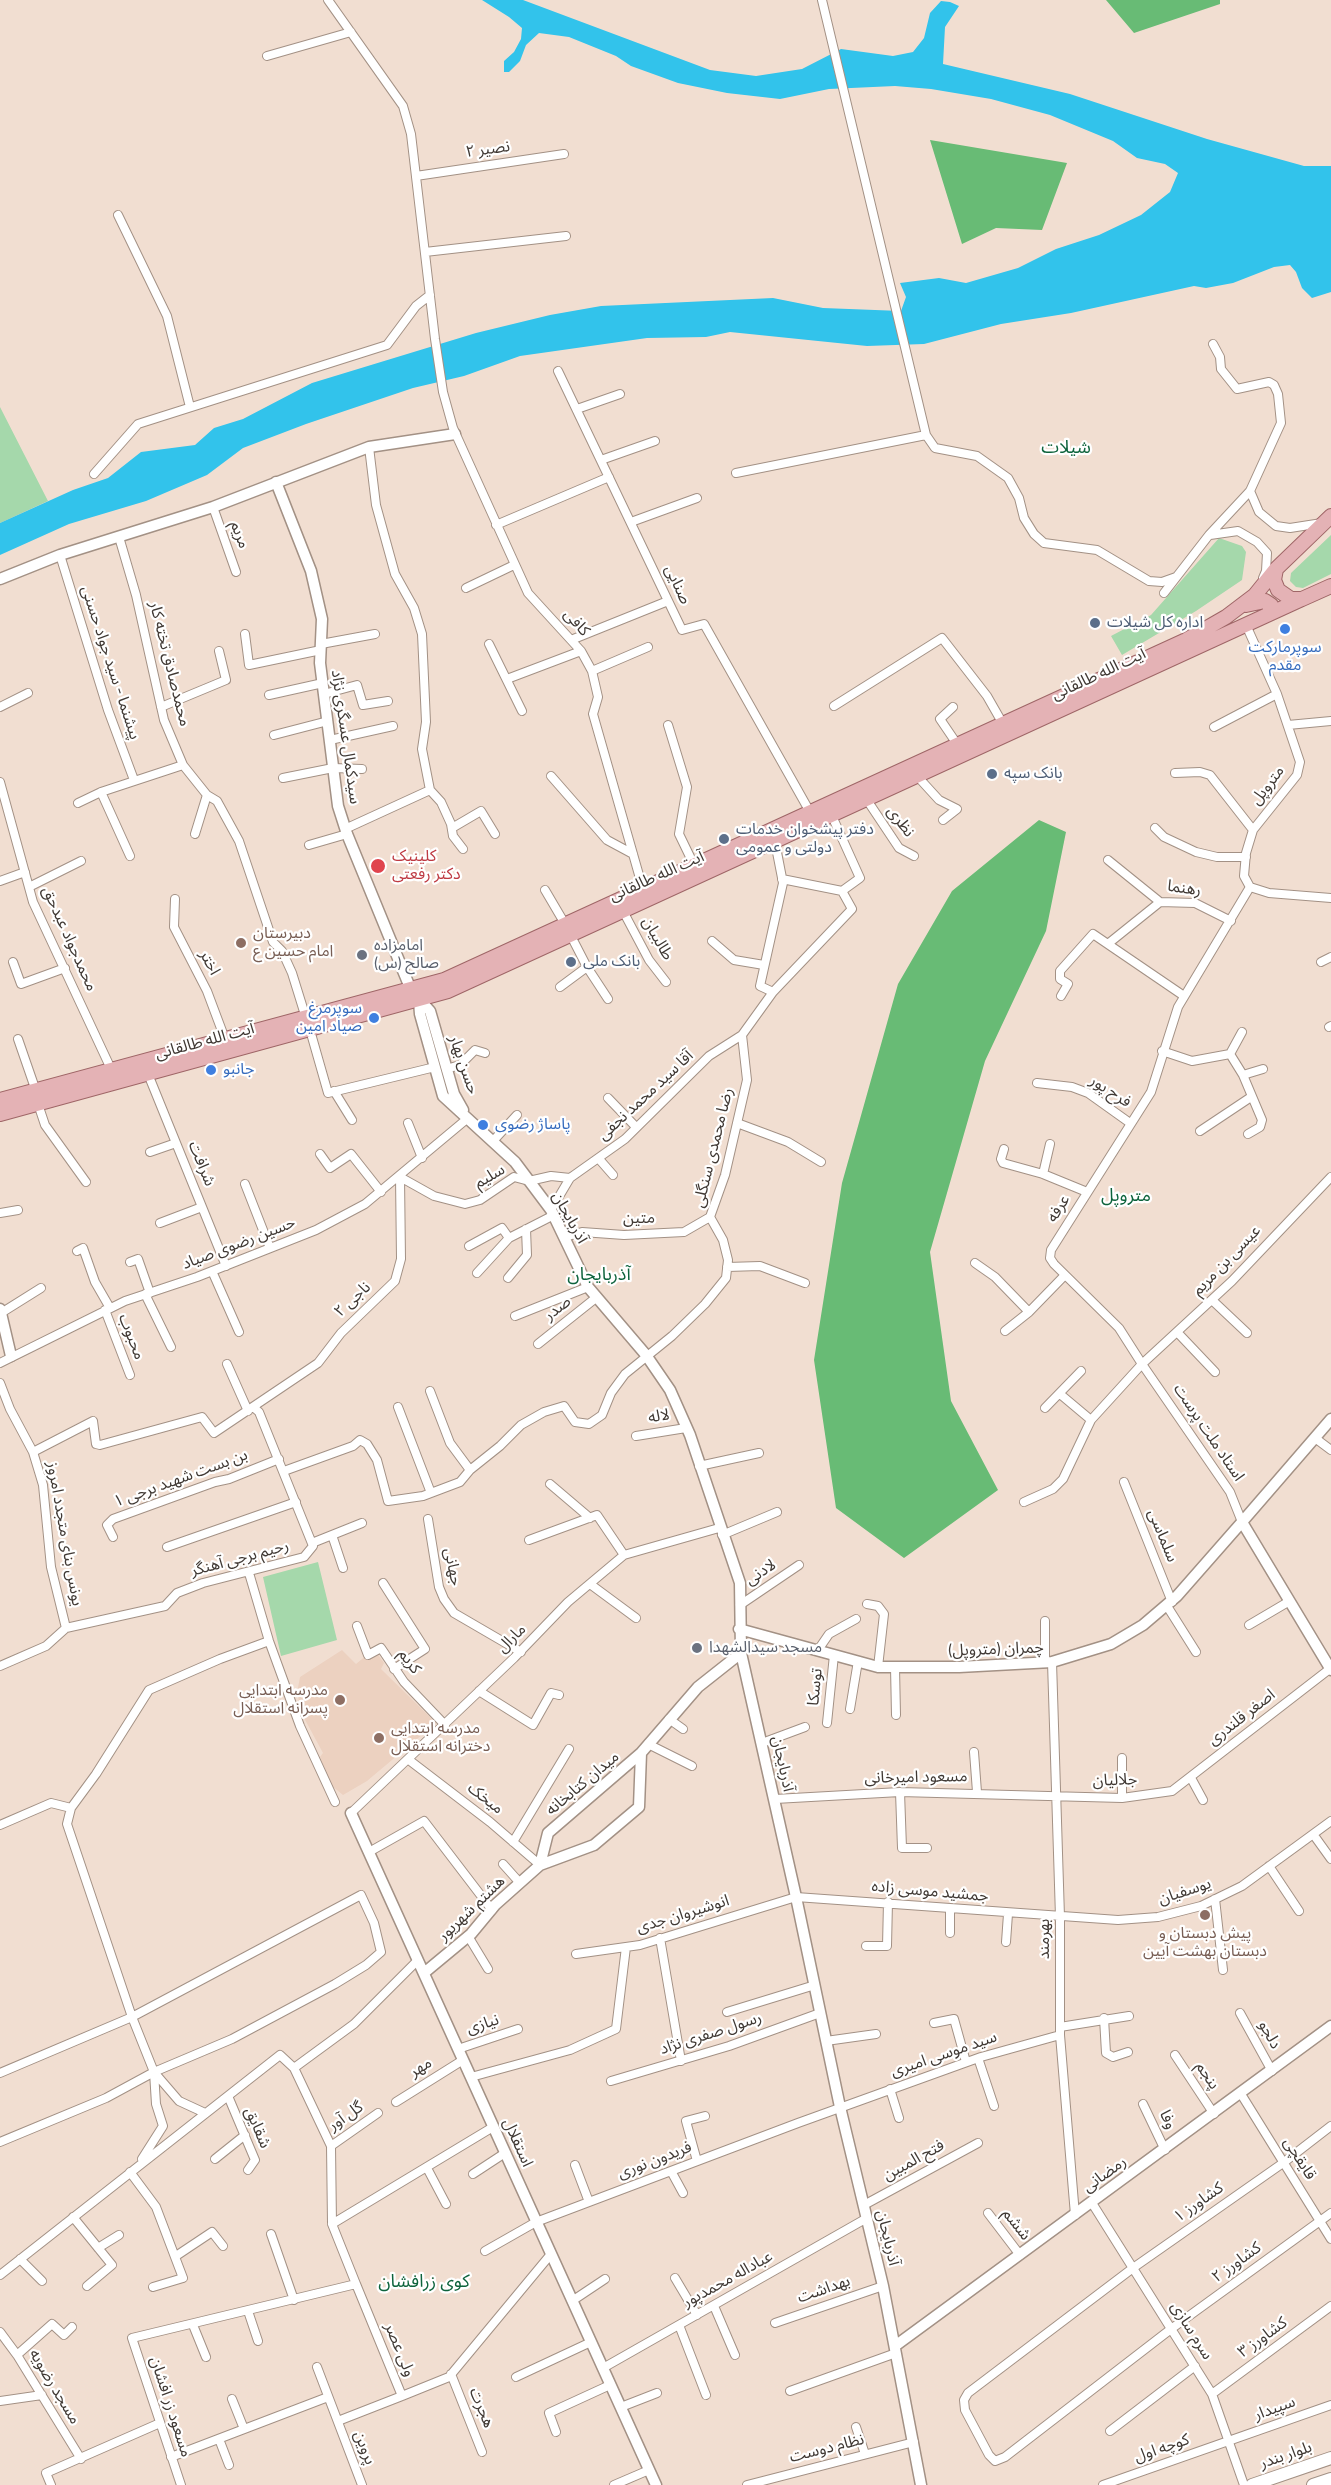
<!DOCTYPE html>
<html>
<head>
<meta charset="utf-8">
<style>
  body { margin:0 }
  canvas { display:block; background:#f1ded1 }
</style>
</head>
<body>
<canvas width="1331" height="2485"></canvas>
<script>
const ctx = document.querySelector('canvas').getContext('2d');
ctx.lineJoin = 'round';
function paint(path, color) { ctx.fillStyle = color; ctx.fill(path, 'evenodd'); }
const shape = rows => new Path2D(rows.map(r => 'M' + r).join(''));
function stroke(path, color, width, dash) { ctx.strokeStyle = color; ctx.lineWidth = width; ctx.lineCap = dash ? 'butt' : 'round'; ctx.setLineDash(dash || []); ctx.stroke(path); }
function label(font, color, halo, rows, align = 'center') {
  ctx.font = font + ' "Titillium Web","Noto Sans Arabic",sans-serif'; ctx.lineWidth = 4.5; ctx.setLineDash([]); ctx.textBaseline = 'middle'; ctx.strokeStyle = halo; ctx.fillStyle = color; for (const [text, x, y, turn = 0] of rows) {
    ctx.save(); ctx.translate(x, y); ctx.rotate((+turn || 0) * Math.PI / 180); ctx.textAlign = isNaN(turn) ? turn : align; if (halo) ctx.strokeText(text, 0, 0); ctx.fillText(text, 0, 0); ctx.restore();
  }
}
paint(shape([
  [374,1649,384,1663,381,1669,436,1723,367,1781,343,1795,332,1786,320,1757,323,1753,303,1716,297,1693,300,1677,342,1650,356,1664]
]), '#ecd1c0');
paint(shape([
  [0,407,48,501,0,523],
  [1331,535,1331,574,1303,588,1296,587,1290,581,1291,573],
  [1219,538,1242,546,1246,552,1242,580,1196,611,1122,655,1111,636,1151,615],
  [318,1562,337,1640,281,1656,263,1577]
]), '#a5d8ab');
paint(shape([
  [1106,0,1220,0,1220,4,1134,33],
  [930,140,1067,163,1042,230,996,228,962,244],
  [1039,820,1066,832,1046,931,985,1061,930,1252,951,1401,998,1490,904,1558,836,1508,814,1360,842,1183,898,984,952,891]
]), '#68bb75');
paint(shape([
  [482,0,523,0,710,70,756,76,802,69,841,49,893,56,913,52,924,38,930,13,941,1,950,2,959,6,945,27,943,64,1070,94,1207,139,1304,166,1331,166,1331,292,1312,298,1302,288,1296,272,1290,265,1274,267,1233,283,1206,288,1194,286,1071,313,1001,324,924,344,867,346,730,332,706,337,647,338,520,356,464,376,413,388,306,424,243,448,207,475,146,501,69,524,0,555,0,523,73,490,108,478,141,452,195,445,214,428,243,419,312,383,476,333,550,315,601,306,773,298,823,308,901,311,906,297,900,283,939,278,966,283,1018,268,1056,249,1099,235,1141,215,1170,192,1178,173,1165,164,1137,158,1113,141,1050,115,991,99,931,89,895,86,829,89,780,99,727,93,678,83,631,66,616,56,569,37,539,33,526,45,520,61,509,72,504,72,504,61,514,52,521,39,522,28,509,17]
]), '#32c3eb');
const minor = shape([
  [328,0,403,106,411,134,435,339,443,392,453,428,528,593,581,651,592,671,598,697,593,714,643,889],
  [822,0,926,435],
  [267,56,351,32],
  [416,176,564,154],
  [118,215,167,316,190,407],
  [425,252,566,236],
  [558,371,682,630,704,624,810,812],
  [577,409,620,394],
  [369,447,376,505,395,574,414,608,422,634,426,722,422,749,430,790],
  [601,460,655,441],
  [736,473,926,435,935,448,977,456,1008,478,1019,498,1024,518,1034,534,1044,543,1097,550,1149,581,1162,582,1176,577],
  [94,474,138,424,387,345,416,306,430,295],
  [1250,491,1259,512,1276,526,1290,528,1322,523],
  [213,507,236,572],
  [631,522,697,498],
  [496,525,609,477],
  [1210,535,1238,531,1257,542,1267,553,1266,571,1263,578],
  [119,537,136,595,164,720,183,765,207,795,217,801,239,841,273,942,282,951,292,973,306,1018],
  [60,555,108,710,134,780],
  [466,588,514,565],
  [1164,593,1209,535,1250,491,1281,423,1278,394,1274,385,1269,382,1237,389,1221,369,1220,357,1213,344],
  [1246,625,1277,694,1300,762,1297,775,1253,830,1246,853,1244,876,1250,887,1269,893,1331,898],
  [245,634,249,665,321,650],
  [571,640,668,601],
  [321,644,375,634],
  [489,644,522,711],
  [592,671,648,647],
  [507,679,581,651],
  [324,694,357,685,363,705,388,701],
  [269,695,323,683],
  [834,706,942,638,987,696,1003,724],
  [0,707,28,693],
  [161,707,226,680,219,651],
  [953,707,940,719,957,744],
  [668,725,687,787,679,834,694,865],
  [1288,725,1331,721],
  [1214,727,1277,694],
  [274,735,328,721],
  [330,740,393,726],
  [1175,773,1200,772,1210,775,1253,830],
  [551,776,607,840,633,854],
  [918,777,939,800,957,809,943,820],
  [283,778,333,768,362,769],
  [0,782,33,902,112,1071],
  [101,792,130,856],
  [867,800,899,848,914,856],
  [78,803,101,792,183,765],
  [452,828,481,811,495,834],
  [1155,828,1164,837,1196,852,1217,857,1246,857],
  [345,829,430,790,441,802,451,824,453,836,463,849],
  [195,834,207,795],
  [309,845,347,834],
  [1108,860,1160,902,1195,903,1231,921],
  [782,879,842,891,860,878,832,816],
  [0,881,25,872],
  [29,887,81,861],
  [545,890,565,924],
  [175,899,174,927,207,991,225,1039],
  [623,911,649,960,666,982],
  [571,936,587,967,608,999],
  [712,941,734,960,764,965],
  [1109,943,1160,902],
  [13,962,21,984,65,968],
  [1321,962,1331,957],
  [560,987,587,967],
  [773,992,760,986,783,883,775,842],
  [1061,996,1068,984,1060,979,1060,971,1093,934,1184,996],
  [1329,1027,1331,1026],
  [310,1030,328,1093,435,1067],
  [18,1039,36,1091],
  [1162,1051,1192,1061,1230,1054,1243,1075,1262,1120,1260,1127,1248,1134],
  [1230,1054,1242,1032],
  [446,1069,460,1065,475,1050,485,1053],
  [148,1074,226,1266],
  [1243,1075,1263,1069],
  [1037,1083,1072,1087,1088,1093,1130,1123],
  [334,1091,352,1120],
  [608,1098,636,1127],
  [38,1104,45,1125,86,1182],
  [408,1123,422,1158],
  [737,1123,788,1142,821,1162],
  [1200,1131,1251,1097],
  [493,1141,517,1115],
  [1004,1149,1001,1159,1003,1163,1043,1174,1087,1192],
  [150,1152,176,1143],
  [320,1154,330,1168,351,1154,381,1192],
  [599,1159,613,1175],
  [1043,1174,1050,1144],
  [570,1178,625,1139,709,1056,742,1035],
  [245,1184,270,1248],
  [551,1210,570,1178],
  [0,1213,18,1210],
  [160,1223,202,1207],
  [565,1237,582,1232,624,1235,684,1232,710,1217],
  [469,1246,502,1228,509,1238],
  [77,1251,83,1248,95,1282,110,1308],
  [130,1262,138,1259,150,1293],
  [975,1263,995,1277,1029,1312],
  [727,1267,760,1266,805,1283],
  [212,1271,239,1332],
  [477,1273,509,1238,554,1215],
  [508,1278,527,1255,526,1229],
  [145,1294,171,1347],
  [1212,1300,1247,1333],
  [105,1310,130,1375],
  [1,1313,41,1288],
  [515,1316,588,1287],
  [1005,1331,1029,1312,1065,1275],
  [1177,1332,1215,1372],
  [538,1344,597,1297],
  [0,1363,125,1301,197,1277,316,1230,365,1204,468,1118],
  [227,1364,248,1411],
  [0,1383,10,1409,33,1452,43,1485,51,1567,66,1628],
  [430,1391,450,1443,470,1470],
  [1060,1394,1091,1420],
  [398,1407,431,1493],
  [1045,1408,1081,1371],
  [636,1436,686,1428],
  [1315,1438,1331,1450],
  [33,1452,93,1421,96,1444,100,1445,202,1417,214,1433,318,1363,341,1333,395,1281,401,1259,400,1177,434,1196,465,1204,480,1200,514,1177,529,1181,551,1176,570,1178],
  [699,1466,759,1453],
  [284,1471,353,1446,360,1440,367,1444,377,1460,388,1501,423,1496,460,1482,470,1470,500,1446,521,1425,544,1412,564,1406,575,1422,589,1424,602,1415,611,1393,625,1374,672,1336,705,1304,726,1278,728,1260,723,1240,710,1217,725,1175,747,1080,742,1035,773,992,852,909,842,891],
  [1124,1482,1172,1602],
  [550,1484,590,1518],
  [1024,1502,1053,1489,1063,1479,1091,1420,1142,1364,1119,1328,1054,1264,1050,1258,1051,1250,1151,1092,1178,1007,1250,887],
  [428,1519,439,1587,444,1599,454,1613,521,1652],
  [1242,1522,1230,1492,1142,1364,1232,1281,1331,1177],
  [332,1535,343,1568],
  [722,1535,777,1512],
  [113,1537,107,1525,113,1519,215,1482,229,1479,279,1459],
  [529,1540,597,1515,624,1555],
  [312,1543,362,1523],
  [167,1547,296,1502],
  [249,1573,269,1641,300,1726,335,1802],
  [383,1583,425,1649,394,1669],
  [590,1584,636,1618],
  [867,1604,878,1606,884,1614,878,1667],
  [740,1605,799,1565],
  [1167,1606,1196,1652],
  [1249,1625,1288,1602],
  [357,1626,368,1655,381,1648,404,1682,445,1725],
  [818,1650,829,1634,856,1619],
  [1052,1662,1060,1917,1060,2035,1075,2215],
  [1045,1663,1045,1621],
  [0,1666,46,1646,66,1628,165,1606,177,1593,203,1583,304,1557,313,1546,259,1412,253,1407],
  [895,1667,896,1715],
  [479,1691,533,1725,551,1693,559,1695],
  [850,1709,858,1661],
  [669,1719,683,1729],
  [827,1723,834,1655],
  [762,1743,805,1727],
  [648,1744,692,1766],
  [974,1752,977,1792],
  [409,1760,490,1822,540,1865],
  [1191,1778,1203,1800],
  [900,1792,902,1848,927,1848],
  [1122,1798,1122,1758],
  [775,1799,900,1792,1122,1798,1172,1791,1331,1668],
  [351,1813,514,1658,568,1602,624,1555,719,1528],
  [0,1825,51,1803,71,1808,96,1774,149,1690,220,1659,269,1641],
  [1313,1834,1331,1859],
  [513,1842,569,1749],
  [369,1852,424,1821,492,1910],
  [503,1864,520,1883],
  [1269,1866,1299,1911],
  [1215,1899,1223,1970],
  [950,1933,950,1909],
  [468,1936,488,1969],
  [660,1938,681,2061],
  [1006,1942,1008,1914],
  [866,1946,887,1946,888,1902],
  [576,1954,640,1945,796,1897,1118,1920,1158,1917,1201,1906,1242,1886,1331,1821],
  [727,2012,815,1985],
  [1240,2013,1272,2071],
  [1104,2018,1106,2053,1113,2057,1128,2052],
  [934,2023,954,2019,966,2062],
  [1060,2027,1129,2016],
  [826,2041,876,2034],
  [458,2049,518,2029],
  [1175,2055,1214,2114],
  [978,2058,994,2106],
  [294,2068,331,2146,332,2224,356,2284],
  [0,2073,132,2017,154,2072],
  [471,2077,570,2050,616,2029,626,1947],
  [611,2081,729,2046,820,2013],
  [890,2089,899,2118],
  [1241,2094,1331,2239],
  [228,2096,255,2160,248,2170],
  [396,2102,463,2060],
  [1143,2104,1165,2150],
  [1331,2126,1283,2163,1133,2268,968,2393,964,2400,965,2410,989,2455,995,2461,1005,2457,1171,2329,1331,2213],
  [0,2142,106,2098,154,2072,232,2039,335,1984,366,1965,381,1952,374,1923,361,1895,132,2017,67,1824,71,1808],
  [331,2146,378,2113],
  [142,2159,163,2126,156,2104,154,2072,179,2101,205,2113],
  [215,2159,245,2135],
  [697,2161,686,2121,705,2116],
  [575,2165,589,2202],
  [427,2168,446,2204],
  [671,2171,683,2193],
  [130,2172,156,2207,183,2278,153,2287],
  [473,2174,505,2153],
  [1092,2203,1212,2394,1244,2485],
  [864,2205,978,2143],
  [988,2213,1020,2255],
  [73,2217,112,2265,87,2286],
  [332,2224,493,2127],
  [271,2234,294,2300],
  [98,2248,119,2235],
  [485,2251,536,2222,798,2123,981,2057,1060,2035],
  [176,2256,212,2232,223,2246],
  [20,2259,42,2281],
  [0,2275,280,2055,294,2068,354,2024,418,1960],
  [675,2278,697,2315],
  [572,2301,605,2279],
  [714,2306,735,2355],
  [248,2311,258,2341],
  [775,2323,883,2286],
  [193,2325,206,2357],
  [679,2325,706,2395],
  [0,2332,17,2355,81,2459],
  [17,2355,52,2324,64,2335,72,2327],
  [317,2367,362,2485],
  [603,2368,867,2218],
  [451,2374,482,2452],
  [516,2377,591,2342],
  [790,2391,896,2353],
  [1212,2394,1331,2306],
  [402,2396,449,2377,551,2254],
  [232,2399,244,2429],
  [0,2401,42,2395],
  [621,2407,657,2393],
  [856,2427,865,2454],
  [1110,2431,1195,2366],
  [556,2432,549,2413,610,2385],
  [219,2439,229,2465],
  [171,2457,328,2397],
  [51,2485,46,2473,160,2423],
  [181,2485,132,2338,356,2284,402,2396,338,2421],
  [614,2485,649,2470],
  [747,2485,914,2442],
  [1103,2485,1331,2405]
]);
const tertiary = shape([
  [276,482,311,571,322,619,320,663,338,806,347,834,411,990,430,1011,454,1094,463,1110],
  [0,579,60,555,213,507,369,447,455,434],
  [419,1001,420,1014,443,1096,515,1162,551,1210,588,1287,646,1355,670,1390,690,1435,740,1583,741,1653,796,1897,840,2107,883,2286,921,2485],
  [0,1309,11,1356],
  [1331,1419,1242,1522,1331,1670],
  [739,1629,878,1667,959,1667,1052,1662,1111,1644,1143,1625,1177,1596,1242,1522],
  [641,1753,698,1687,741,1653],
  [351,1813,656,2485],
  [424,1973,471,1934,495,1905,540,1865,594,1845,639,1807,641,1753,548,1833,540,1865],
  [895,2346,1331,2026]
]);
const secondary = shape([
  [1252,2485,1331,2458],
  [1313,2485,1331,2479]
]);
const primary = shape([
  [1276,569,1274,580,1278,590,1291,599,1302,599,1331,586],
  [1246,605,1265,601,1271,605,1269,614],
  [0,1100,444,980,1186,640,1226,617,1255,595,1276,569,1331,516],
  [0,1114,448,991,1302,599]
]);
stroke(minor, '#a39185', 10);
stroke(tertiary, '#a39185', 13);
stroke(secondary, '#a39185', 14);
stroke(primary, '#9f6667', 16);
stroke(minor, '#fff', 8);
stroke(tertiary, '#fff', 10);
stroke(secondary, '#fff', 12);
stroke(primary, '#e4b2b5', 14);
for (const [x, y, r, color] of [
  [1095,623,6,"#5c6f8a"],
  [1285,629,6,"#3f7fe0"],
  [992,774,6,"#5c6f8a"],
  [724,839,6,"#5c6f8a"],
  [378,866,8,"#e0444e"],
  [241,943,6,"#8d6e63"],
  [362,955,6,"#6b7280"],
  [571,962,6,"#5c6f8a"],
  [374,1018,6,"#3f7fe0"],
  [211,1070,6,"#3f7fe0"],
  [483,1125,6,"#3f7fe0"],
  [697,1648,6,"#6b7280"],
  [340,1700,6,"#8d6e63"],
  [379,1738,6,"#8d6e63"],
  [1205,1915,6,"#8d6e63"]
]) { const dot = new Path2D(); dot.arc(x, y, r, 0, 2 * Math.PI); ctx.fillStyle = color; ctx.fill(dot); stroke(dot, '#fff', 2); }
label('16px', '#403934', '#fff', [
  ["نصیر ۲",488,150,-8],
  ["مریم",239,535,70],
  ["صنایی",677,585,65],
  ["کافی",576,623,48],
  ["پیشنما - سید جواد حسنی",110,663,72],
  ["محمدصادق تخته کار",169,664,76],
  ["آیت الله طالقانی",1099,675,-25],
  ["سیدکمال عسگری نژاد",345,737,82],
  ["متروپل",1268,786,-53],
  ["نظری",900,822,53],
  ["آیت الله طالقانی",657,877,-24],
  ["رهنما",1184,889,8],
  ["محمدجواد عبدحق",69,939,66],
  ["طالبیان",657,939,60],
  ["اختر",209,963,62],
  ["آیت الله طالقانی",205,1042,-15],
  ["حسن بهار",463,1065,71],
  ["فرح پور",1110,1092,33],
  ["آقا سید محمد نجفی",646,1096,-43],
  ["رضا محمدی سنگلی",714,1148,-76],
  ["شرافت",201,1164,68],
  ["سلیم",490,1177,-30],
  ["عرفه",1059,1209,-58],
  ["آذربایجان",569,1218,61],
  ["متین",639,1219,-1],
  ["حسین رضوی صیاد",239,1244,-21],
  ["عیسی بن مریم",1227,1261,-46],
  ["ناجی ۲",353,1300,-43],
  ["صدر",558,1309,-38],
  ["محبوب",131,1337,69],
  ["لاله",659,1417,-9],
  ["استاد ملت پرست",1208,1433,56],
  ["بن بست شهید برجی ۱",181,1479,-20],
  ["یونس بنای متجدد امروز",64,1534,80],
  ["سلماسی",1162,1536,68],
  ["رحیم برجی آهنگر",240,1559,-15],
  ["جهانی",452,1567,79],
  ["لادنی",761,1573,-34],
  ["مارال",512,1639,-45],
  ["چمران (متروپل)",996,1650,-2],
  ["کریم",409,1662,54],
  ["توسکا",816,1687,-84],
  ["اصغر قلندری",1242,1718,-38],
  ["آذربایجان",782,1764,78],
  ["مسعود امیرخانی",916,1778,-1],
  ["جلالیان",1115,1781,-2],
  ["میدان کتابخانه",583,1784,-40],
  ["میخک",485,1799,38],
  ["جمشید موسی زاده",930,1892,5],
  ["یوسفیان",1185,1892,-18],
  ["هشتم شهریور",472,1909,-44],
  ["انوشیروان جدی",683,1915,-17],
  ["بهرمند",1045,1939,-90],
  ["نیازی",483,2025,-18],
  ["رسول صفری نژاد",711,2034,-18],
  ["دلجو",1269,2035,61],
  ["سید موسی امیری",944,2055,-19],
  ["مهر",421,2068,-32],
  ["پنجم",1207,2076,56],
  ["گل آور",346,2117,-35],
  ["وفا",1167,2120,65],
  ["شقایق",257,2128,67],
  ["استقلال",517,2143,66],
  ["قایقچی",1299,2159,58],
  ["فریدون نوری",655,2161,-21],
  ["فتح المبین",914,2161,-29],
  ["رمضانی",1105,2175,-36],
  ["کشاورز ۱",1199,2203,-35],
  ["ششم",1016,2225,52],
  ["آذربایجان",887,2238,77],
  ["کشاورز ۲",1237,2263,-36],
  ["عباداله محمدپور",728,2280,-29],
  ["بهداشت",824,2290,-19],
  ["سرم سازی",1191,2331,58],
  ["کشاورز ۳",1263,2338,-36],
  ["ولی عصر",399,2350,68],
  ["مسجد رضویه",54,2387,59],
  ["مسعود زر افشان",170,2407,72],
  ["هجرت",481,2408,68],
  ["سپیدار",1275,2409,-20],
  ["پروین",364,2448,69],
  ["نظام دوست",827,2449,-14],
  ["کوچه اول",1162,2449,-19],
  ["بلوار بندر",1286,2456,-19]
]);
label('16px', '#4e5e75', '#fff', [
  ["اداره کل شیلات",1107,623],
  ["بانک سپه",1004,774],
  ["دفتر پیشخوان خدمات",736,830],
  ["دولتی و عمومی",736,848],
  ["بانک ملی",583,962]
], 'left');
label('16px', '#366cbe', '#fff', [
  ["سوپرمارکت",1285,648,"center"],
  ["مقدم",1285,666,"center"],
  ["سوپرمرغ",362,1009,"right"],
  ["صیاد امین",362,1027,"right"],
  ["جانبو",223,1070],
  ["پاساژ رضوی",495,1125]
], 'left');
label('16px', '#be3a42', '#fff', [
  ["کلینیک",392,857],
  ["دکتر رفعتی",392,875]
], 'left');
label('16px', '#785e54', '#fff', [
  ["دبیرستان",253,934],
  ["امام حسین ع",253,952],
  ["مدرسه ابتدایی",328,1691,"right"],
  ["پسرانه استقلال",328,1709,"right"],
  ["مدرسه ابتدایی",391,1729],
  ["دخترانه استقلال",391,1747],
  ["پیش دبستان و",1205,1934,"center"],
  ["دبستان بهشت آیین",1205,1952,"center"]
], 'left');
label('16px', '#5b616d', '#fff', [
  ["امامزاده",374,946],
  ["صالح (س)",374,964],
  ["مسجد سیدالشهدا",709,1648]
], 'left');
label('18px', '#0d633c', '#fff', [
  ["شیلات",1066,449],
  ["متروپل",1126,1197],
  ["آذربایجان",599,1276],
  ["کوی زرافشان",424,2283]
]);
</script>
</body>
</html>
